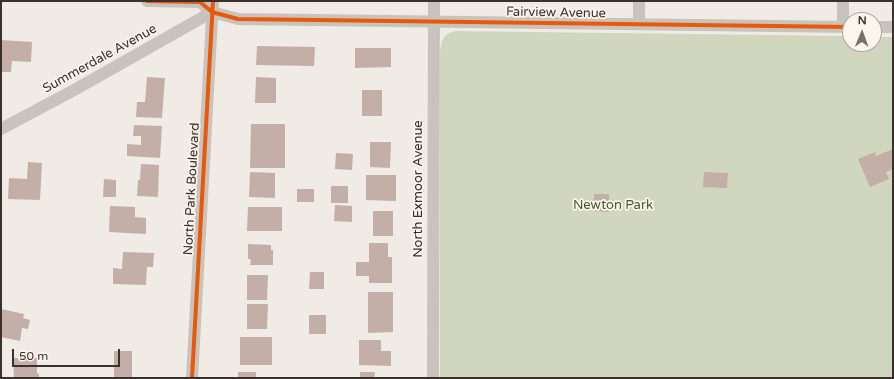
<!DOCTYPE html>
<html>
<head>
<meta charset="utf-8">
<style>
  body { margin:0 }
  #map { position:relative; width:894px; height:379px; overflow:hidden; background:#f0ebe5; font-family:"Varela Round",sans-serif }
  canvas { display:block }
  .frame { position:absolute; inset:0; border:2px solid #3b302b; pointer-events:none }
  .north { position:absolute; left:842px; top:12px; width:40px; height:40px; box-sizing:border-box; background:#fbf5ee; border:1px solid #aea6a0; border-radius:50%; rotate:1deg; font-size:11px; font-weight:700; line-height:16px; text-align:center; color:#3b302b }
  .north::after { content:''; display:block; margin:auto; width:14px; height:18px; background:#7a716c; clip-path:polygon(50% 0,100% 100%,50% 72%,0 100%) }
  .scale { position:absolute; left:12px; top:349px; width:108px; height:18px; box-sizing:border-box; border:2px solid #3b302b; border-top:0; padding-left:5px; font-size:12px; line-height:14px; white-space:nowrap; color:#3b302b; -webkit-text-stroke:3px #fbf5ee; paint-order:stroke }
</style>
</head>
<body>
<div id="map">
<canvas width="894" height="379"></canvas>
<div class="frame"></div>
<div class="north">N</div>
<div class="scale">50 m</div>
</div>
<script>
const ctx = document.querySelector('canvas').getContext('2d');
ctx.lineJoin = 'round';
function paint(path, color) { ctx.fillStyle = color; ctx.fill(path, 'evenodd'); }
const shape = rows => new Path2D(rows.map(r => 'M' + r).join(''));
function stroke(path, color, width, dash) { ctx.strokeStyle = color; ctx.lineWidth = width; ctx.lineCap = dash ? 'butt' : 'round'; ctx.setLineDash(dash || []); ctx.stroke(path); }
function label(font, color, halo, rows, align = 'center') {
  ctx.font = font + ' "Varela Round",sans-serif'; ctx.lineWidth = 3.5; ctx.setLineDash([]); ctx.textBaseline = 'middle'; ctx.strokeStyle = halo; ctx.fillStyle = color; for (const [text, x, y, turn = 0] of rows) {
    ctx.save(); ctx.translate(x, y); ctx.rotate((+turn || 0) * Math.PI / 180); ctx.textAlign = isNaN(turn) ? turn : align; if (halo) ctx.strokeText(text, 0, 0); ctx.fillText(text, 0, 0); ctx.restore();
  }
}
paint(shape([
  [456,31,850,36,850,44,874,44,874,37,893,37,893,378,440,378,440,51,442,41,445,36,449,33]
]), '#d1d6bf');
paint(shape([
  [1,40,32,42,31,62,12,61,11,72,1,72],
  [257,46,315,47,314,66,256,65],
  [355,48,391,48,391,67,355,68],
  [147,77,165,78,162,118,136,117,137,102,145,102],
  [256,77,276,78,276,103,255,103],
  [362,90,382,90,382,116,362,116],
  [251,124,285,124,285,168,250,168],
  [134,125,162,126,160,158,127,156,127,144,141,145,141,136,133,136],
  [370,142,391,142,390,168,370,167],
  [893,149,893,169,886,172,889,179,870,187,858,159,875,152,876,156],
  [336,153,353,154,352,170,335,169],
  [28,162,42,163,40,200,8,199,9,178,27,179],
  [141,164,159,165,158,197,137,196,138,180,140,180],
  [250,172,275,173,275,198,249,197],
  [704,172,728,173,727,188,703,187],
  [366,175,396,175,396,201,366,200],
  [104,179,116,180,116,197,103,197],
  [331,186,348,186,348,203,331,203],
  [297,189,314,189,314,202,297,202],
  [594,194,609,194,609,212,593,211],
  [335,205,352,206,352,222,334,221],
  [110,206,135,207,135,217,146,218,146,234,109,232],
  [248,207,282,207,282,231,247,231],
  [373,211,393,211,393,236,373,236],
  [369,243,388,243,388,257,392,257,392,283,369,283,369,276,356,276,356,262,369,262],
  [248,244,271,245,271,250,273,250,273,265,250,265,251,259,248,259],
  [123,252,154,253,153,267,147,267,146,285,113,284,113,268,122,269],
  [310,272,324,272,324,289,309,289],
  [247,275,268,275,267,300,247,300],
  [368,292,393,292,393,332,368,333],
  [247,304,268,304,267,329,247,329],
  [1,309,24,314,23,318,30,320,28,329,22,328,20,341,1,337],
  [309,315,326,315,326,334,309,334],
  [240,337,272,337,272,365,240,365],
  [359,340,381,340,381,351,391,351,391,366,359,365],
  [114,351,132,351,132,378,114,378],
  [13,358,37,358,37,373,39,374,39,378,14,378],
  [238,372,256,372,256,378,238,378],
  [360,372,375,372,374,378,360,378]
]), '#c3afa7');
stroke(shape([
  [147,1,200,2,212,12,238,19,850,27],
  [639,1,639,24],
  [843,1,843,27],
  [874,27,893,27],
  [1,129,76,89,212,12],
  [192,378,213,1],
  [433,378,434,1]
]), '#c9c3be', 12);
stroke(shape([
  [147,1,200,2,212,12,238,19,850,27],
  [192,378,213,1]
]), '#e8590c', 4);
label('13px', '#3b302b', '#fbf5ee', [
  ["Fairview Avenue",556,13,1],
  ["Summerdale Avenue",100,59,-29],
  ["North Park Boulevard",192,189,-87],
  ["North Exmoor Avenue",419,189,-90]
]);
label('13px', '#4a5a2e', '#fbf5ee', [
  ["Newton Park",613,206]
]);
</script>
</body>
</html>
